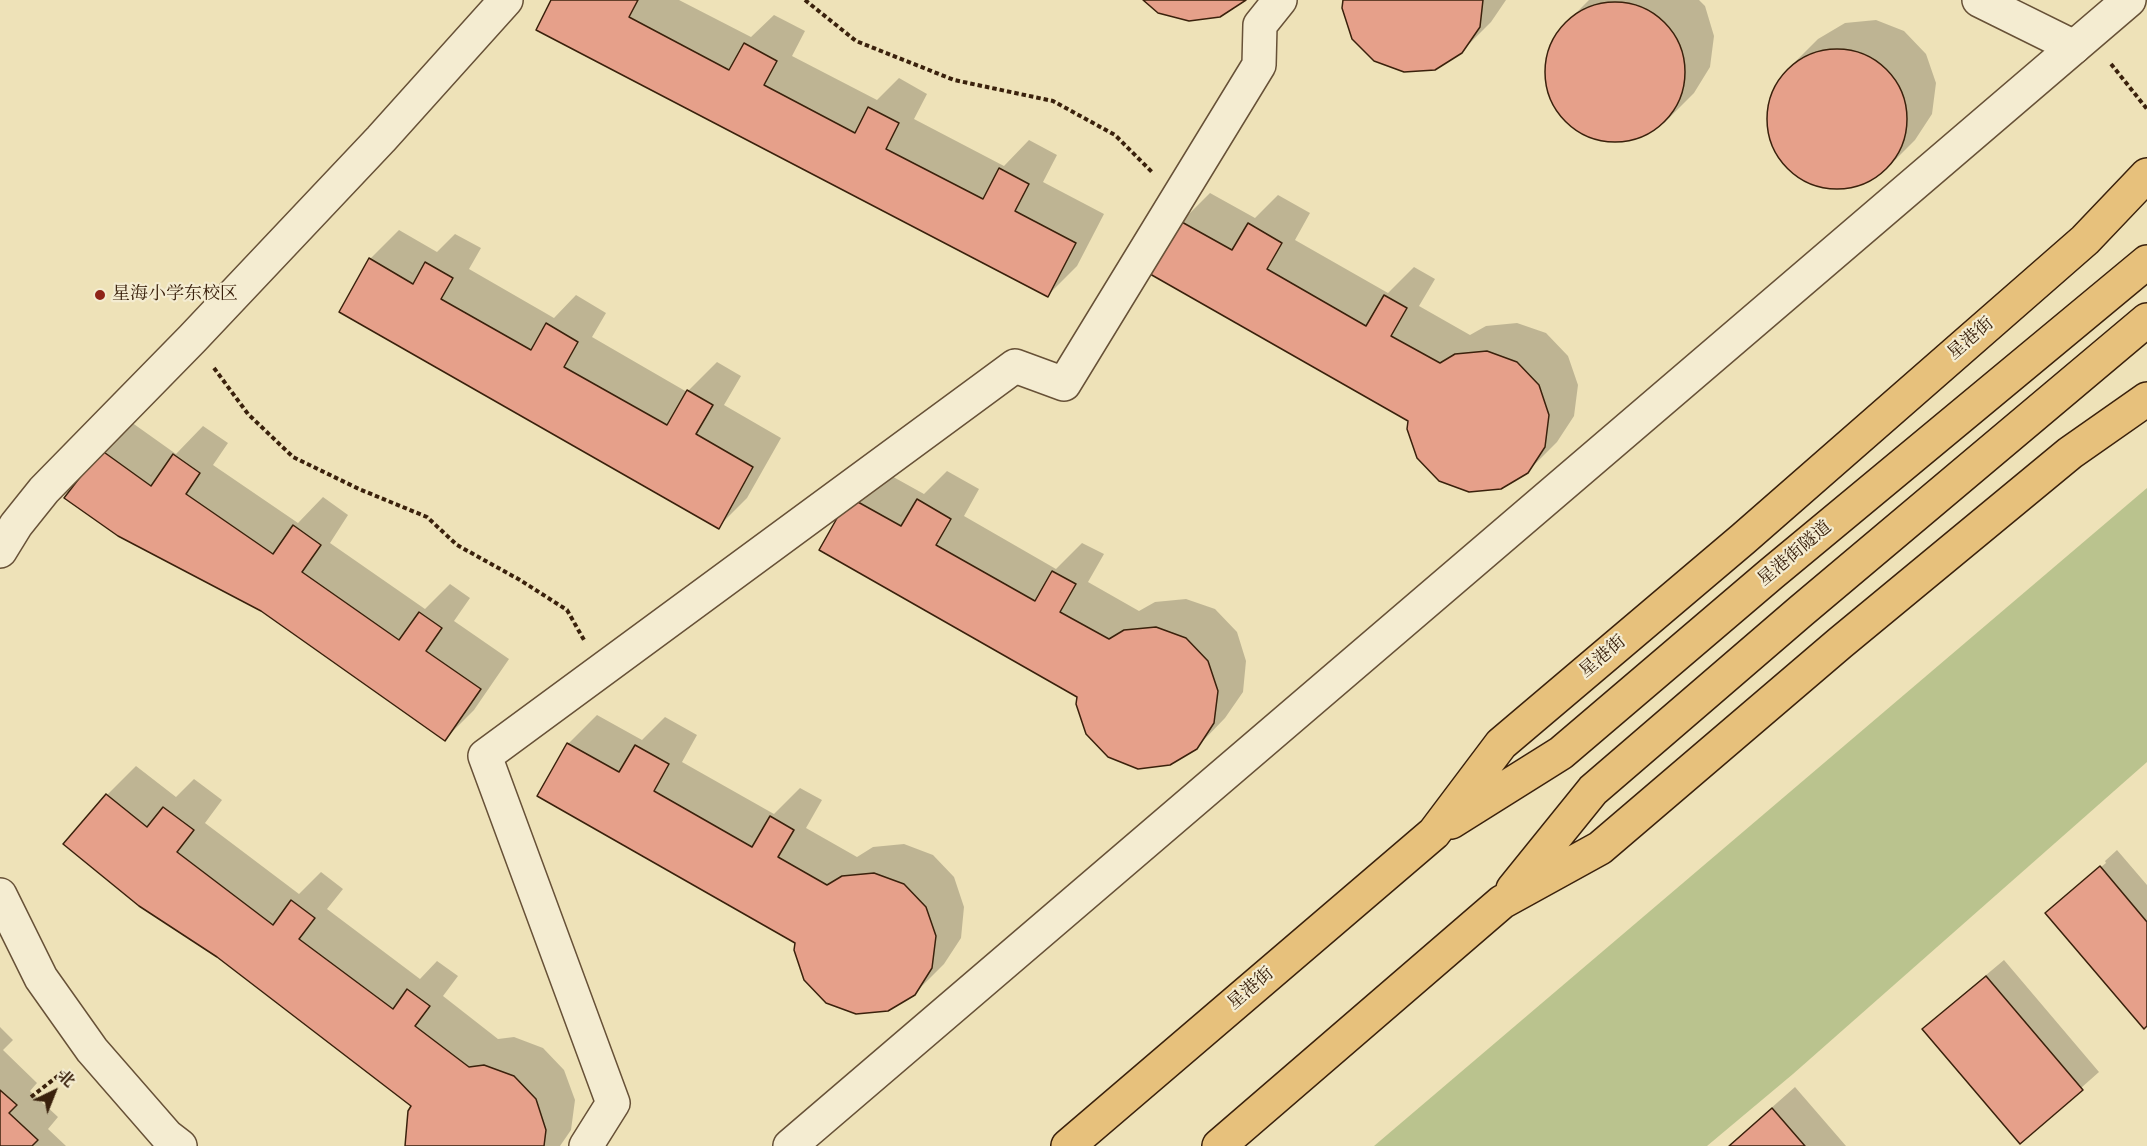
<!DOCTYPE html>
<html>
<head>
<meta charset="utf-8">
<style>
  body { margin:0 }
  #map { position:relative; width:2147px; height:1146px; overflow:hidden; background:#eee2b8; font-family:Alegreya,"Noto Serif SC",serif }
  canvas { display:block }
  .north { position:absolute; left:24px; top:1062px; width:60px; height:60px; -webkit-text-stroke:4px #f4ecd1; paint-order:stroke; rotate:43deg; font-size:16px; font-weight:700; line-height:24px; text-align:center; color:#3a210c }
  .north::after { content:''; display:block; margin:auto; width:21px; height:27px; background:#3a210c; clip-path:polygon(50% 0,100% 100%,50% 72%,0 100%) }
</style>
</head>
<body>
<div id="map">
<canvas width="2147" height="1146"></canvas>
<div class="north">北</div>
</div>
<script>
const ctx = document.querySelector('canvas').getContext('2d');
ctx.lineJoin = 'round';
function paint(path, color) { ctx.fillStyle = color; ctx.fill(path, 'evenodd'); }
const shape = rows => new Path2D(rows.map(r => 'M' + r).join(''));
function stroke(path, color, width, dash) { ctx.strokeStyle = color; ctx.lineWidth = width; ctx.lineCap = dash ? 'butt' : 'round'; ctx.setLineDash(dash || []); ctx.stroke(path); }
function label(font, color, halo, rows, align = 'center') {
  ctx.font = font + ' Alegreya,"Noto Serif SC",serif'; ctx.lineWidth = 4.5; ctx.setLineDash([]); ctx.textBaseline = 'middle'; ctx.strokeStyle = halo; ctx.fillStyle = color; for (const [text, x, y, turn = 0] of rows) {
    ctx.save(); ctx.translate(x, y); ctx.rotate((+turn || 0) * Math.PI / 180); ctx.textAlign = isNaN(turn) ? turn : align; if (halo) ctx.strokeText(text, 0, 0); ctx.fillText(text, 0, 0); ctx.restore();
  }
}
paint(shape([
  [2147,488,2147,762,1793,1074,1707,1146,1374,1146]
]), '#bac38e');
paint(shape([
  [553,0,679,0,751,37,774,15,805,31,792,56,877,100,899,78,927,94,914,119,1004,166,1029,140,1057,155,1043,182,1104,214,1077,266,1048,295],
  [1344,0,1506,0,1491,22,1461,52],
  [1589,0,1699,0,1705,6,1714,36,1710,67,1694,93,1664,123,1637,139,1606,141,1577,130,1555,108,1546,79,1550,47,1567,22],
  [1876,20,1904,31,1926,54,1936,83,1932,114,1915,140,1885,170,1859,186,1828,189,1799,178,1777,156,1767,126,1771,95,1788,69,1818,39,1845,23],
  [1210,193,1255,218,1278,195,1310,213,1295,240,1388,293,1414,267,1435,279,1419,306,1470,335,1486,326,1517,323,1546,333,1568,356,1578,385,1574,416,1557,442,1527,472,1410,420,1181,222],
  [399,230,437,252,455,234,481,248,469,269,554,318,576,295,606,313,592,337,687,392,717,362,741,376,724,405,781,438,747,498,718,527,370,259],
  [131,422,176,454,203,426,228,443,213,465,298,523,323,497,348,515,330,543,425,609,450,584,470,598,454,621,509,659,474,710,445,739,102,451],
  [879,469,924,494,947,471,979,489,964,516,1056,569,1082,543,1104,554,1088,582,1139,611,1155,602,1186,599,1215,609,1237,632,1246,661,1243,692,1225,718,1196,748,1079,696,821,550],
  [597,715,642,740,665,717,697,735,682,762,774,814,800,788,822,800,806,828,857,857,873,847,904,844,933,855,954,877,964,907,961,938,944,964,914,994,796,942,539,795,568,744],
  [136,766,176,797,194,779,222,800,205,823,299,894,321,872,343,889,327,909,420,979,437,961,458,976,443,996,498,1039,514,1037,543,1048,564,1070,575,1100,571,1130,560,1146,407,1146,413,1106,107,795],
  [2117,850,2147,885,2147,1024,2047,913,2063,897,2063,899,2106,863,2105,861],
  [2004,960,2099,1072,2020,1142,1924,1029,1942,1012],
  [0,1027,13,1040,3,1050,37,1083,30,1091,58,1117,48,1129,66,1146,0,1146],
  [1795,1087,1846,1146,1729,1146,1735,1140]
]), '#0003');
const building = shape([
  [551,0,638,0,629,17,729,70,744,43,777,61,764,85,855,133,868,107,899,123,886,149,983,199,999,168,1029,184,1015,211,1076,243,1048,297,536,30,551,0],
  [1143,0,1246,0,1220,17,1189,21,1158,13,1143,0],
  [1343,0,1483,0,1480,27,1462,53,1435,70,1404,72,1374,61,1352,39,1342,8,1343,0],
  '1545 72a70 70 0 1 1 140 0a70 70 0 1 1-140 0Z',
  '1767 119a70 70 0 1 1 140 0a70 70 0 1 1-140 0Z',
  [1180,221,1232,250,1248,223,1282,243,1267,269,1366,326,1384,295,1407,308,1391,336,1440,363,1455,354,1487,351,1517,362,1539,385,1549,415,1545,447,1528,473,1501,489,1469,492,1439,481,1417,458,1407,429,1408,421,1150,274,1180,221],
  [369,258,413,284,425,262,453,278,441,299,531,350,546,323,578,342,564,367,667,425,687,390,713,405,696,434,753,467,719,529,339,312,369,258],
  [101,450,151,486,173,454,200,473,186,494,273,554,293,525,321,545,302,572,399,640,419,612,442,628,426,651,481,689,445,741,261,611,118,536,64,498,101,450],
  [849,497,901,526,917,499,951,519,936,545,1035,601,1052,571,1076,584,1060,612,1109,639,1124,630,1156,627,1186,638,1208,661,1218,691,1214,723,1197,749,1170,765,1138,769,1108,757,1086,734,1076,704,1077,697,819,550,849,497],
  [567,743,619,772,635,745,669,764,654,791,752,847,770,816,794,830,778,857,827,885,842,876,874,873,904,884,926,907,936,936,932,968,915,995,888,1011,856,1014,826,1003,804,980,794,950,795,943,537,796,567,743],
  [106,794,147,827,163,807,194,830,177,852,273,925,291,900,315,918,299,939,393,1009,407,989,430,1006,415,1026,469,1067,484,1065,514,1076,536,1099,546,1130,544,1146,405,1146,408,1111,411,1106,217,957,139,906,63,844,106,794],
  [2100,866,2147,922,2147,1026,2144,1029,2045,913,2100,866],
  [1986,976,2083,1090,2020,1144,1922,1029,1986,976],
  [0,1090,17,1105,9,1113,38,1140,32,1146,0,1146,0,1090],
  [1772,1108,1805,1146,1729,1146,1772,1108]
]);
paint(building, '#e6a08a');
stroke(building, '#3a210c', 1.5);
const pedestrian = shape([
  [1979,0,2074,47],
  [586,1146,613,1103,485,756,1015,366,1064,384,1259,65,1260,25,1280,0]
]);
const minor = shape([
  [0,551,16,525,44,490,192,339,381,139,506,0],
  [0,895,41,978,92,1050,167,1136,180,1146],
  [790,1146,2129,0]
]);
const primary = shape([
  [1451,822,1561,753,1771,574,2147,262],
  [1513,889,1593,790,1801,611,2147,320],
  [1068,1146,1434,833,1501,744,1743,539,2085,240,2147,175],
  [1219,1146,1502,902,1600,848,1840,643,2070,453,2147,399]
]);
stroke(pedestrian, '#675137', 36);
stroke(minor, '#675137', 36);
stroke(primary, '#3a210c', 36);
stroke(shape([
  [805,0,856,41,954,80,1053,101,1115,135,1152,172],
  [2111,64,2147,109],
  [214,368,248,414,293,457,359,489,427,517,457,545,520,580,567,610,584,640],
  [31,1097,63,1072]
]), '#3a210c', 4, [4.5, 3]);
stroke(pedestrian, '#f4ecd1', 33);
stroke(minor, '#f4ecd1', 33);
stroke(primary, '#e7c17c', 33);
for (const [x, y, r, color] of [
  [100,295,6,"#8f2418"]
]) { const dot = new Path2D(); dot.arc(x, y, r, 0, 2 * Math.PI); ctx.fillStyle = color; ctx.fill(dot); stroke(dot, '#f4ecd1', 2); }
label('18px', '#3a210c', '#f4ecd1', [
  ["星海小学东校区",112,295]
], 'left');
label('18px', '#3a210c', '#f4ecd1', [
  ["星港街",1971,339,-41],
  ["星港街隧道",1795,554,-40],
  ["星港街",1603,657,-40],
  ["星港街",1251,989,-41]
]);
</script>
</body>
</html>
